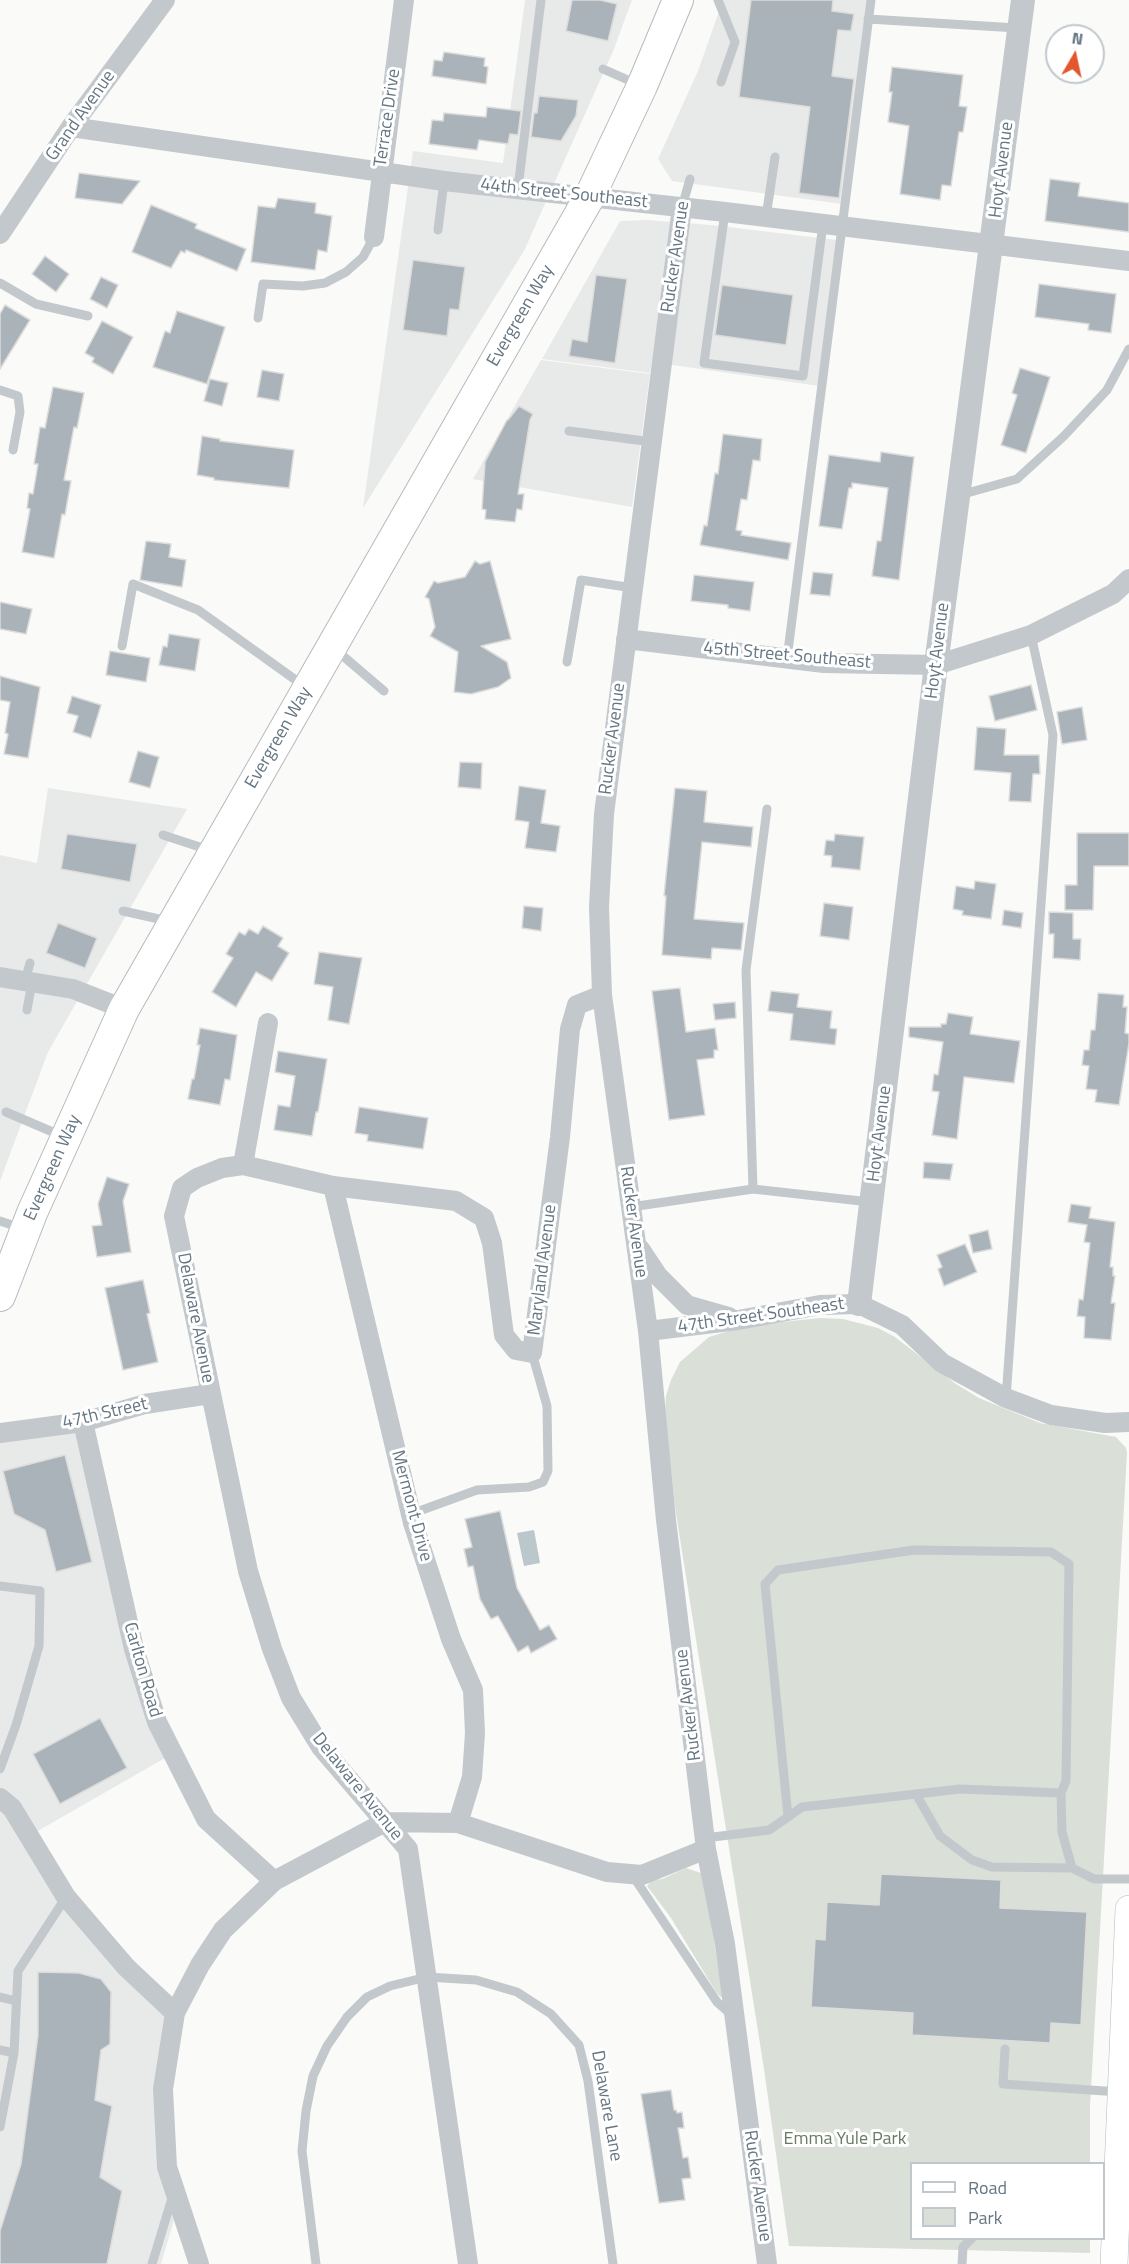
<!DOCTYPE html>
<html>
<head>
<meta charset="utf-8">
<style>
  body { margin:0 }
  #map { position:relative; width:1129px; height:2264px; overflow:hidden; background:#fafaf8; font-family:"Titillium Web",sans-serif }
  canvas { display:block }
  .legend { position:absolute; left:910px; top:2162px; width:195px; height:78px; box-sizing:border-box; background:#fff; border:2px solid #c1c8cd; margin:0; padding:8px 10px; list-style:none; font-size:18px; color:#657683 }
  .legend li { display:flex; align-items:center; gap:12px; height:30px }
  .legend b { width:30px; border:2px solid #c1c8cd }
  .north { position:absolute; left:1045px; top:24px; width:60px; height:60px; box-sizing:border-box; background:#fff; border:2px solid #c1c8cd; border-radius:50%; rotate:9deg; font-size:16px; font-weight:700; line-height:24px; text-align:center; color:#657683 }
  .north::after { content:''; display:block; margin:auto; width:21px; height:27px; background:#e4572e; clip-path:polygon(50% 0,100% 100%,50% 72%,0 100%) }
</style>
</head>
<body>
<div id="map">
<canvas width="1129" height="2264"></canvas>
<ul class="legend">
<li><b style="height:8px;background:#fff"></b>Road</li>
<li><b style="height:16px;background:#dadfd7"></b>Park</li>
</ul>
<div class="north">N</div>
</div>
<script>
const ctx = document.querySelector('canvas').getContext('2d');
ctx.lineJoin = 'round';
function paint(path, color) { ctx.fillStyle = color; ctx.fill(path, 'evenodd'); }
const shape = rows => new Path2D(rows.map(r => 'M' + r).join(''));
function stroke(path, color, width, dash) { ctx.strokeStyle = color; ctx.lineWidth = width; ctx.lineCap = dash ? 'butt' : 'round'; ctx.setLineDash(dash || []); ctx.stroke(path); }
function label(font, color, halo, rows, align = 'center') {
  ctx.font = font + ' "Titillium Web",sans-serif'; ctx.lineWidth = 6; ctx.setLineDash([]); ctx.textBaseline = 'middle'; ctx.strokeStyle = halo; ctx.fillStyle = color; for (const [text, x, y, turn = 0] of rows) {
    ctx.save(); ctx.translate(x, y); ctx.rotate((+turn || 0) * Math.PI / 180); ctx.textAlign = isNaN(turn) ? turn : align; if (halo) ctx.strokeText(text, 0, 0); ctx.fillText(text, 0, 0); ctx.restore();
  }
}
paint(shape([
  [525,0,632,0,614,49,524,251,363,508,413,151,503,163],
  [723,0,867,0,842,204,672,181,658,159,698,71],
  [647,220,711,225,837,240,819,386,652,362,650,373,542,359,620,221],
  [541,360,650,374,632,507,473,479],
  [48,788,187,809,48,1052,0,1181,0,855,37,863],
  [83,1422,172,1754,29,1836,175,2013,163,2089,179,2203,161,2264,0,2264,0,1433]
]), '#e8e9e9');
paint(shape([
  [820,1318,843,1319,878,1328,895,1337,956,1384,979,1398,1040,1423,1116,1437,1126,1448,1127,1453,1090,2106,1090,2163,912,2164,912,2238,1090,2239,1090,2253,789,2246,764,2069,675,1507,665,1412,666,1396,671,1380,680,1362,709,1337,745,1326],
  [686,1868,704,1874,723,1999,716,1992,671,1918,647,1886,652,1880,662,1879]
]), '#dadfd7');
paint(shape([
  [534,1530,540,1563,524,1566,517,1533]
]), '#bbc7cb');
const building = shape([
  [572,0,600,0,617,4,608,41,566,31,572,0],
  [751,0,833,0,832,11,854,14,851,31,838,30,832,76,854,79,839,198,799,193,810,107,739,97,751,0],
  [444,52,485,58,484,66,488,67,486,84,432,76,434,60,442,61,444,52],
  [892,67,963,75,959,106,967,107,963,132,959,132,951,186,942,185,940,200,900,194,909,126,888,122,892,92,889,92,892,67],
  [539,96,578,100,576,116,561,141,531,137,534,113,537,113,539,96],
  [487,107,521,111,518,135,510,134,508,144,479,140,477,150,429,144,432,120,443,121,444,113,486,117,487,107],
  [79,173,140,181,122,204,75,198,79,173],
  [1050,179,1080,183,1078,196,1129,203,1129,232,1045,221,1050,179],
  [278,198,316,203,315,213,332,216,327,252,318,250,315,270,251,262,258,206,275,208,278,198],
  [151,205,197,224,195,228,246,249,237,271,186,250,185,253,181,251,171,268,132,252,151,205],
  [45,256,69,274,56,292,32,274,45,256],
  [413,260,465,267,459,310,450,309,447,336,403,330,413,260],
  [596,275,627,279,615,363,569,356,572,339,587,342,596,275],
  [101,277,118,285,107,308,90,299,101,277],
  [1039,284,1116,294,1111,333,1088,330,1089,324,1035,317,1039,284],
  [722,285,793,295,786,345,715,335,722,285],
  [5,305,30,320,0,369,0,314,5,305],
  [177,311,225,327,207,384,153,367,165,331,170,333,177,311],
  [102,321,133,337,113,374,92,362,94,358,85,353,102,321],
  [1020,368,1050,377,1026,453,1001,445,1017,395,1012,393,1020,368],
  [262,370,284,374,279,401,257,397,262,370],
  [210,379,228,383,222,406,204,401,210,379],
  [53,387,84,393,77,428,74,427,64,480,71,481,65,515,62,514,54,558,22,552,30,509,27,508,29,493,33,494,38,464,34,464,40,427,45,428,53,387],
  [519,406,533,414,530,420,518,494,524,494,522,510,517,509,515,522,485,519,486,510,482,509,485,462,507,420,508,420,519,406],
  [723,434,762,439,760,461,753,460,747,500,741,499,736,530,742,531,741,535,791,543,788,560,700,545,704,525,707,526,715,473,718,474,723,434],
  [202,436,220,439,220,441,294,450,289,488,214,480,214,478,197,475,202,436],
  [881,452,914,457,899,580,872,576,877,541,881,541,888,488,852,483,852,488,849,488,842,529,819,526,829,455,880,462,881,452],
  [146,541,171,544,169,557,186,560,182,587,140,580,146,541],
  [475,561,480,564,490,561,511,639,481,646,507,662,511,678,498,687,471,694,454,692,458,652,430,636,435,627,429,599,425,597,434,581,438,583,465,577,475,561],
  [813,572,833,574,830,596,810,594,813,572],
  [694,575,754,582,750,611,728,608,728,605,691,601,694,575],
  [0,602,32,609,26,634,0,629,0,602],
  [169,634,200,639,195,671,159,665,163,646,167,647,169,634],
  [110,651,150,658,146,682,106,675,110,651],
  [0,676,40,687,28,758,4,754,8,734,5,733,10,702,0,700,0,676],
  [1031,685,1037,710,995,721,989,696,1031,685],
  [72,696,101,705,91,738,73,732,78,716,67,713,72,696],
  [1082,707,1087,740,1062,744,1057,712,1082,707],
  [977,727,1006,729,1004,755,1039,755,1040,774,1033,774,1031,802,1009,801,1011,773,974,770,977,727],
  [138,751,159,757,150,788,129,782,138,751],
  [460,762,482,763,481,789,458,787,460,762],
  [519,786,546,790,541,823,560,826,556,852,525,848,529,822,515,820,519,786],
  [675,788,707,791,704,822,753,827,751,847,702,842,694,919,744,923,741,950,712,948,711,959,662,955,666,896,664,896,675,788],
  [1077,833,1129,833,1129,866,1094,866,1093,910,1065,910,1065,885,1077,885,1077,833],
  [67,834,137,844,130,882,61,869,67,834],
  [835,834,864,837,860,870,831,867,832,856,824,855,826,840,834,841,835,834],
  [975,881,996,884,991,919,962,915,963,911,953,909,956,886,974,889,975,881],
  [824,903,853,907,849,940,820,936,824,903],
  [524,906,543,908,541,931,522,928,524,906],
  [1004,910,1023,913,1021,928,1002,925,1004,910],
  [1049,912,1073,913,1073,939,1081,939,1080,960,1053,958,1054,934,1049,934,1049,912],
  [58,923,97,938,85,968,46,953,58,923],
  [263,926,283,938,278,946,289,953,272,981,256,972,236,1007,212,992,233,958,226,954,239,932,245,935,249,929,258,934,263,926],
  [319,952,362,958,349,1024,328,1020,333,987,314,984,319,952],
  [680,988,686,1032,715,1028,718,1050,714,1050,714,1058,697,1060,705,1115,669,1120,652,991,680,988],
  [771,991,799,994,797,1007,832,1011,830,1028,837,1029,835,1045,790,1040,793,1014,768,1011,771,991],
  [1098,993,1124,995,1123,1007,1127,1007,1125,1033,1129,1034,1129,1043,1119,1105,1095,1102,1097,1090,1086,1089,1089,1066,1082,1065,1084,1050,1089,1050,1091,1030,1095,1030,1098,993],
  [735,1002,736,1018,715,1020,713,1004,735,1002],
  [948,1013,973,1017,970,1034,1020,1041,1014,1083,964,1077,957,1139,932,1135,939,1092,932,1091,934,1074,938,1075,943,1042,909,1037,909,1027,941,1027,941,1024,946,1024,948,1013],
  [200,1028,237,1035,230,1080,225,1079,220,1105,188,1099,192,1079,194,1079,200,1045,197,1045,200,1028],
  [278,1051,327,1059,318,1112,316,1112,312,1136,274,1130,278,1105,290,1107,295,1076,275,1072,278,1051],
  [359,1107,428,1118,423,1149,367,1141,368,1135,355,1133,359,1107],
  [924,1162,953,1164,950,1180,923,1178,924,1162],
  [107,1177,129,1184,123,1201,131,1252,97,1257,92,1226,102,1225,98,1204,107,1177],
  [1071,1204,1091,1207,1089,1218,1115,1222,1110,1267,1113,1267,1113,1276,1115,1276,1111,1303,1115,1303,1111,1340,1084,1338,1085,1317,1077,1316,1079,1299,1083,1300,1090,1243,1084,1242,1087,1225,1068,1222,1071,1204],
  [988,1230,992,1249,973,1253,969,1235,988,1230],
  [965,1244,977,1272,944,1286,938,1269,942,1267,937,1255,965,1244],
  [143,1280,150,1313,147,1314,158,1362,123,1370,105,1288,143,1280],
  [65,1455,92,1562,56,1572,45,1530,14,1514,3,1471,65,1455],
  [500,1511,517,1588,540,1630,549,1625,557,1639,531,1653,528,1646,518,1652,498,1616,491,1619,480,1599,473,1566,468,1567,464,1549,472,1547,465,1519,500,1511],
  [100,1718,127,1768,60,1804,33,1754,100,1718],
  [881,1874,1001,1880,1000,1908,1087,1912,1081,2025,1051,2023,1050,2043,912,2035,913,2013,811,2007,815,1939,825,1940,827,1902,879,1905,881,1874],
  [38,1972,79,1973,101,1979,111,1992,110,2044,101,2050,95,2100,112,2106,100,2177,122,2191,107,2264,0,2264,0,2231,21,2164,38,2035,38,1972],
  [671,2090,674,2110,676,2110,677,2113,682,2112,684,2128,678,2128,683,2158,688,2157,691,2178,682,2179,685,2200,659,2203,641,2094,671,2090]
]);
paint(building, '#aab3b9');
stroke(building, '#dcdcda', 1.5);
const secondary = shape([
  [1114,2264,1129,1909]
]);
const primary = shape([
  [0,1296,32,1213,124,1009,590,196,642,86,678,0]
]);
stroke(secondary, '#b3babf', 28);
stroke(primary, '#b5babe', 32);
stroke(shape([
  [718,0,735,42,721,82],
  [868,19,1017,28],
  [603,69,637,84],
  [518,188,541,0],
  [682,207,690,179],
  [725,212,704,363,803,376,823,224],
  [766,217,775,157],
  [438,230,444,181],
  [0,283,36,304,88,316],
  [258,318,263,284,303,286,325,283,346,272,363,257,374,237],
  [0,390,18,396,20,412,13,450],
  [569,431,652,442],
  [960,495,1017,479,1064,436,1107,390,1129,349],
  [122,646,133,584,198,610,304,686],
  [336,650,384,691],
  [787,659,871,0],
  [567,662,581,580,633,588],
  [163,835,209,850],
  [123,911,168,921],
  [25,981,30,963],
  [27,1010,32,982],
  [6,1112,62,1136],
  [753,1189,746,970,767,809],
  [631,1207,753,1189,870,1202],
  [0,1221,21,1228],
  [1006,1398,1053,735,1031,635],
  [411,1514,477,1490,529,1487,543,1482,548,1471,547,1406,532,1353],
  [0,1586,40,1591,39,1646,16,1725,0,1769],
  [1061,1793,1062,1832,1072,1868,1094,1879,1129,1879],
  [916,1794,940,1836,972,1860,992,1867,1072,1868],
  [705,1838,769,1830,788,1817,802,1807,960,1789,1061,1793,1066,1781,1069,1564,1051,1552,914,1550,778,1570,765,1584,788,1817],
  [633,1876,717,2002,733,2016],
  [0,1997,16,2001],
  [1005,2049,1003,2084,1119,2092],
  [0,2050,14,2053],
  [0,2127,14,2053,18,1971,66,1897],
  [152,2264,173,2195],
  [316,2264,302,2151,306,2111,313,2076,327,2046,347,2017,367,1997,390,1986,427,1977,476,1980,517,1992,551,2014,579,2045,588,2081,613,2264],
  [962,2264,963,2247,972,2238]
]), '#c3c8cc', 9);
stroke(shape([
  [71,127,444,181,725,212,1129,261],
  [682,207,604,814,599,907,602,995,648,1331,666,1520,706,1849,725,1944,767,2264],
  [0,234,71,127,165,0],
  [374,237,404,0],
  [626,639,824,663,936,665,1031,635,1113,594,1129,579],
  [0,977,73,989,124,1009],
  [243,1165,268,1023],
  [333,1186,413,1523,451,1639,473,1690,475,1733,472,1777,458,1823],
  [640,1249,658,1276,687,1305,729,1317],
  [648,1331,738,1320,820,1305,859,1304,902,1325,942,1363,1006,1398,1051,1415,1105,1423,1129,1422],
  [83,1422,134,1649,157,1722,206,1819,274,1881],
  [0,1433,83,1422,145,1404,210,1394],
  [0,1798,12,1808,66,1897,126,1967,175,2013,163,2089,167,2167,199,2264],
  [175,2013,200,1965,223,1930,274,1881,385,1822,458,1823,607,1872,642,1875,706,1849],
  [468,2264,408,1849,321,1747,291,1698,272,1649,248,1571,174,1216,182,1188,197,1178,222,1168,243,1165,333,1186,456,1201,484,1218,492,1243,504,1335,516,1350,532,1353,560,1137,570,1029,577,1005,602,995]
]), '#c3c8cc', 20);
stroke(shape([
  [859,1304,936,665,1023,0]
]), '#c3c8cc', 24);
stroke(secondary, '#fff', 27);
stroke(primary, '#fff', 30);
label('18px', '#657683', '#fff', [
  ["Grand Avenue",81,116,-55],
  ["Terrace Drive",388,118,-82],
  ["Hoyt Avenue",1002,170,-83],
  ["44th Street Southeast",564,194,6],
  ["Rucker Avenue",676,257,-82],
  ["Evergreen Way",521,316,-60],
  ["Hoyt Avenue",938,651,-83],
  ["45th Street Southeast",787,656,5],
  ["Evergreen Way",279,738,-60],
  ["Rucker Avenue",613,739,-83],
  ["Hoyt Avenue",880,1134,-83],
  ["Evergreen Way",53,1168,-66],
  ["Rucker Avenue",633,1222,82],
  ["Maryland Avenue",543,1270,-83],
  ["47th Street Southeast",761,1316,-8],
  ["Delaware Avenue",195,1318,79],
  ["47th Street",105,1414,-13],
  ["Mermont Drive",411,1506,75],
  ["Carlton Road",142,1670,74],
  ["Rucker Avenue",689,1705,-97],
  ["Delaware Avenue",357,1787,51],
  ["Delaware Lane",606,2106,80],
  ["Rucker Avenue",757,2186,82]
]);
label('18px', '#687a64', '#fff', [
  ["Emma Yule Park",845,2140]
]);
</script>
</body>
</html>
